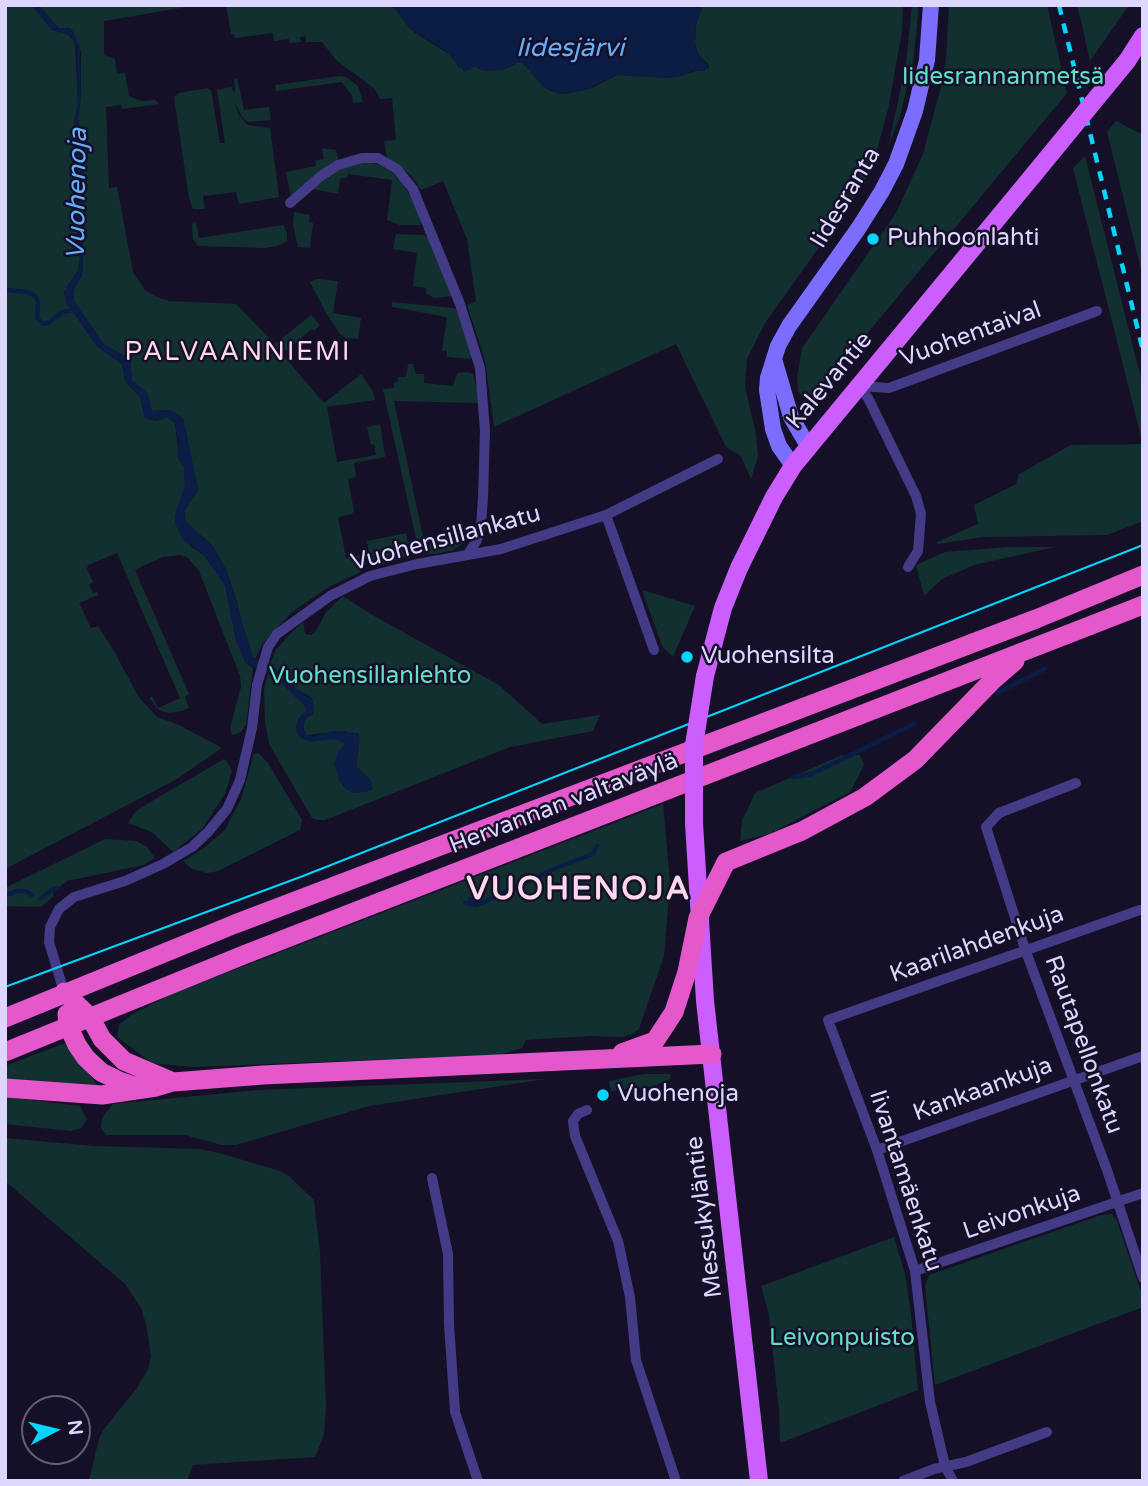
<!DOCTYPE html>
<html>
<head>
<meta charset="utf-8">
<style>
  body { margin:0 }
  #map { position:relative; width:1148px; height:1486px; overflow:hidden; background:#151027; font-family:"Varela Round",sans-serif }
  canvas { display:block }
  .frame { position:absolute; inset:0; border:7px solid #ddd6ff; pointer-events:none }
  .north { position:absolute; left:21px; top:1395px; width:70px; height:70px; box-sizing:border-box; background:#151027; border:2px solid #655f7d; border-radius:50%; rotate:83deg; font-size:19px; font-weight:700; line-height:28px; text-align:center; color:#ddd6ff }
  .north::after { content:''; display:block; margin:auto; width:24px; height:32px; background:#04d5fd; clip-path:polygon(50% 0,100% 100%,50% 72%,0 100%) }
</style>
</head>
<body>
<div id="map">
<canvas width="1148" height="1486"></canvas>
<div class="frame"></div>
<div class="north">N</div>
</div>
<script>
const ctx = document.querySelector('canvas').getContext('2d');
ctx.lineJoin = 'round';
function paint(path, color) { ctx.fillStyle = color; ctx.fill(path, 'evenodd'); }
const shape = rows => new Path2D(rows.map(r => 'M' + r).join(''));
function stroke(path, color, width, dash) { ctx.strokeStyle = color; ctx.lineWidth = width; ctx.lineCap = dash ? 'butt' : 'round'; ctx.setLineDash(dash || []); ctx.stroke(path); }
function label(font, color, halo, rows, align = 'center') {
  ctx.font = font + ' "Varela Round",sans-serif'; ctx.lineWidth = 5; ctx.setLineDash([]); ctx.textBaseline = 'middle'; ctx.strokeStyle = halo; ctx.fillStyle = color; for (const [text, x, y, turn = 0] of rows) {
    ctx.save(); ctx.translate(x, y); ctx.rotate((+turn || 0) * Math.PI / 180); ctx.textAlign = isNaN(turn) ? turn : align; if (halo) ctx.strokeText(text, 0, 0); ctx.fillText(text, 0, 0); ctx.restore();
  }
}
paint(shape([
  [5,5,32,5,52,30,67,33,75,43,78,101,74,123,77,168,74,194,80,259,78,270,64,292,66,302,97,346,122,364,125,381,140,397,145,418,156,421,167,417,175,423,179,459,184,467,185,486,175,517,191,547,204,555,225,585,236,640,246,663,253,668,246,725,241,732,232,735,230,728,241,687,240,676,199,571,187,557,179,555,163,557,143,566,135,570,189,694,185,697,189,708,182,711,167,713,158,709,149,698,152,696,158,708,180,698,117,553,88,565,87,569,93,582,89,585,93,593,97,592,98,595,79,603,91,628,98,626,114,651,138,696,157,717,179,725,222,748,175,780,5,869],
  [39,5,198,5,104,21,104,55,115,59,117,74,125,73,129,96,142,101,155,100,159,104,122,109,121,105,106,107,109,188,117,187,133,272,145,290,157,297,169,301,236,304,275,344,311,315,320,325,314,331,312,329,282,354,324,403,361,374,373,392,375,400,327,407,337,462,376,455,374,444,371,445,367,427,380,424,385,457,354,463,356,477,348,479,354,511,352,514,338,517,346,558,361,555,362,569,359,573,330,586,292,612,263,643,255,659,252,655,243,631,237,602,226,569,212,545,186,522,184,511,198,490,189,454,186,430,166,410,152,411,146,392,132,380,130,359,104,345,74,301,74,290,82,275,83,229,86,219,80,188,84,170,78,119,81,97,81,52,70,28,58,28],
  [226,5,390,5,395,9,414,32,452,56,458,67,475,67,482,70,508,68,518,62,523,63,544,87,551,91,566,94,592,88,617,75,669,78,709,68,708,64,698,54,695,43,696,24,703,5,903,5,902,32,888,109,875,157,869,173,850,204,765,323,747,359,745,386,756,434,758,456,751,479,741,456,726,447,676,344,494,427,485,360,467,305,476,301,467,239,443,181,421,190,412,176,387,157,384,141,396,140,392,98,380,99,375,89,337,61,322,42,306,42,305,36,300,37,301,42,290,43,289,39,274,41,273,33,235,38,234,34,231,34],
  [912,5,919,5,913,62,900,116,888,147,906,64],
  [949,5,1047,5,1067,93,808,405,798,391,797,377,802,348,896,213,923,154,941,87,946,58],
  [1077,5,1129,5,1090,61,1084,34],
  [339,76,346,77,358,86,363,102,353,103,352,96,342,82,276,91,275,85],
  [237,78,244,110,269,107,271,120,248,122,242,117,235,103,238,114,248,125,270,128,279,197,239,204,236,192,203,196,205,209,193,209,189,198,174,97,179,93,208,88,211,91,220,143,225,143,217,90,231,87,235,94,234,80],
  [1116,121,1143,135,1143,277,1107,132],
  [322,148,336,150,339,162,291,197,286,172,316,166,315,161,324,159],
  [1085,156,1143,386,1143,521,1107,535,983,537,937,544,937,542,978,524,974,505,1016,484,1019,474,1071,445,1143,444,1073,168],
  [365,162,377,164,392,172,400,180,415,203,421,222,420,225,400,225,387,220,392,180,348,174,347,178,340,178,338,194,312,189,336,170],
  [294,212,310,215,309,222,313,223,310,248,298,247,293,225],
  [196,223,199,238,283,225,287,233,287,241,277,246,265,248,198,246,193,239,192,224],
  [396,234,424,235,428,238,453,296,434,298,426,293,426,288,413,286,417,253,393,249],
  [317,279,338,281,333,313,361,318,358,339,346,338,340,334,326,313,311,284,310,282],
  [392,302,454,308,458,311,471,355,470,359,447,357,447,351,442,350,447,317,392,307],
  [408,364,413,364,416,374,424,374,424,383,453,386,457,373,468,372,473,374,477,389,478,403,394,401,425,546,472,538,453,550,435,554,419,552,383,389,394,388,394,382,397,382,398,377,406,377],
  [406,533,409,548,405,557,374,567,371,564,367,541],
  [1009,547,1055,547,974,565,942,579,924,596,916,565,945,552],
  [642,590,695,606,673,657,662,646],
  [343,596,374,616,499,685,542,724,600,715,593,731,510,747,325,820,317,820,312,818,269,744,265,721,264,688,268,674,279,681,304,705,306,710,298,720,304,740,334,739,346,743,339,779,344,787,354,793,372,790,371,781,356,766,358,752,346,731,306,735,303,727,306,718,313,714,312,698,297,689,270,664,275,651,290,634,303,622,305,634,312,635,316,631,326,612],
  [258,753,268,763,302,820,300,830,218,871,207,873,192,869,183,861,204,848,225,830,241,799,254,754],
  [842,755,860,755,864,765,850,792,769,834,740,841,742,821,755,793],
  [224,759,227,761,232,771,225,794,202,829,173,852,152,832,128,823,135,812,147,804],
  [663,804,670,882,664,956,639,1029,632,1034,622,1037,591,1036,526,1040,522,1048,499,1055,194,1067,152,1063,117,1037,119,1025,131,1015,170,995],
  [105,839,136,841,147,847,155,858,144,865,67,881,58,888,51,888,54,896,41,907,5,906,5,888],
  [68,1042,100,1089,5,1084,5,1066],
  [644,1074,671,1074,670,1079,654,1086,611,1091,609,1081],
  [546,1079,369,1106,236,1145,222,1145,185,1135,106,1135,101,1128,102,1118,113,1104,258,1090],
  [5,1097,80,1106,87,1120,81,1128,71,1131,5,1124],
  [5,1138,94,1146,199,1149,219,1153,280,1171,290,1177,314,1200,320,1253,326,1407,324,1435,315,1457,193,1465,187,1481,89,1481,99,1438,104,1429,137,1388,148,1369,151,1356,146,1324,141,1308,125,1284,5,1181],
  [1112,1214,1117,1221,1143,1298,1143,1307,935,1385,925,1286,929,1275,1101,1215],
  [894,1237,905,1274,911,1314,918,1390,780,1443,779,1410,769,1315,761,1286]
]), '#133031');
paint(shape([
  [32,5,39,5,58,28,72,29,80,47,81,97,78,119,84,170,80,188,86,219,83,229,83,272,74,290,74,301,104,344,130,359,132,380,148,394,152,411,170,410,183,418,198,487,197,492,184,511,186,522,212,545,226,569,253,657,272,666,297,689,313,700,314,712,306,718,303,727,306,735,313,736,334,731,358,733,360,738,356,766,371,781,371,791,354,793,346,789,339,779,334,764,338,752,346,743,334,739,311,742,301,738,297,733,296,726,298,720,306,710,304,705,274,676,246,663,236,640,225,585,201,552,183,540,175,523,176,510,185,486,184,467,177,456,179,445,175,423,167,417,154,421,145,418,140,397,125,381,122,364,97,346,66,302,64,292,78,270,80,259,74,194,77,168,74,123,78,101,77,50,71,36,52,30],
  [390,5,703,5,696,24,695,43,698,54,709,67,704,71,692,71,683,76,669,78,617,75,583,91,559,94,544,87,523,63,518,62,504,70,486,71,475,67,464,72,446,51,409,28,395,9]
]), '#0b1c45');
stroke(shape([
  [5,290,27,292,35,296,38,302,37,318,43,324,49,323,62,312,74,310],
  [997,693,1045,669],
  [793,777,812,774,914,724],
  [5,896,16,891,25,891,32,895],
  [41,898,53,889,57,888],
  [470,899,477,905,482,903,556,868,593,854,597,846],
  [465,903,477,905]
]), '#0b1c45', 4.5);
stroke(shape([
  [290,203,321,176,338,165,362,158,378,158,397,169,413,189,460,304,480,368,485,430,483,498,481,525,477,540,468,554],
  [859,386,889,388,1097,311],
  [859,386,868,398,916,496,921,514,918,551,908,567],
  [606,515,654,650],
  [1076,783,999,813,986,827,1025,949,1107,1170,1143,1278],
  [64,992,49,942,50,927,59,909,74,897,125,881,163,864,192,847,208,832,227,809,240,780,252,728,257,685,268,647,277,634,330,596,370,576,417,564,501,549,606,515,718,459],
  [587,1110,578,1114,573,1121,575,1136,618,1241,630,1297,636,1360,676,1481],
  [877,1150,1143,1056],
  [432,1178,448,1254,449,1324,455,1412,478,1481],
  [915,1271,1143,1193],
  [903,1481,934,1469,966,1462,1047,1432],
  [953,1481,945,1466,930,1402,915,1271,877,1150,828,1020,1140,910]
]), '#433b86', 10);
stroke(shape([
  [774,359,791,417,808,446],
  [793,466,779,446,773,429,767,390,768,378,778,346,789,326,858,229,882,191,896,164,915,111,927,60,931,5]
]), '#7b6efe', 16);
stroke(shape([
  [1127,61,1143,36],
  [705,676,723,608,739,568,774,497,793,466,1035,173],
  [694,823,705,1001,759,1481]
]), '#cc5efe', 18);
stroke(shape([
  [64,992,90,1017,102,1039,124,1061,173,1082],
  [67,1014,68,1025,77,1045,86,1058,101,1072,119,1081,140,1088],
  [5,1018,235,924,1036,619,1143,575],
  [5,1052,246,954,1143,605],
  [622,1053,655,1041,674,1012,687,972,698,918,726,862,802,831,865,797,915,760,993,680,1015,661],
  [5,1088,102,1095,156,1087,173,1082,263,1075,712,1054]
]), '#e558cc', 19);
stroke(shape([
  [5,987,303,876,1143,545]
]), '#04d5fd', 2);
stroke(shape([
  [1059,5,1143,351]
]), '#04d5fd', 4.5, [10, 9]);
stroke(shape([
  [1035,173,1127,61],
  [694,823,694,745,705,676]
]), '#cc5efe', 18);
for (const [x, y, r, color] of [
  [873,239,7,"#04d5fd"],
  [687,657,7,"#04d5fd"],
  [603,1095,7,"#04d5fd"]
]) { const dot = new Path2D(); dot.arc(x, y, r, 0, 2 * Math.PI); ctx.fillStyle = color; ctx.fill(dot); stroke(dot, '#151027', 2.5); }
label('24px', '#62dfc8', '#151027', [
  ["Iidesrannanmetsä",1003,78],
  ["Vuohensillanlehto",370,677],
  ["Leivonpuisto",842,1339]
]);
label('24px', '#ddd6ff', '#151027', [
  ["Iidesranta",846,198,-59],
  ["Vuohentaival",971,335,-20],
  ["Kalevantie",830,381,-50],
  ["Vuohensillankatu",446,539,-15],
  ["Hervannan valtaväylä",564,804,-21],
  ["Kaarilahdenkuja",977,945,-20],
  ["Rautapellonkatu",1083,1045,70],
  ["Kankaankuja",983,1090,-20],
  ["Iivantamäenkatu",905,1181,72],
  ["Leivonkuja",1022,1213,-19],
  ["Messukyläntie",705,1217,-97]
]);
label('24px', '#ddd6ff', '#151027', [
  ["Puhhoonlahti",887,239],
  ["Vuohensilta",701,657],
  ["Vuohenoja",617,1095]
], 'left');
label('italic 26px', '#65aefe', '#151027', [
  ["Iidesjärvi",570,49],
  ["Vuohenoja",78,194,-89]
]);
ctx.letterSpacing = '2px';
label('26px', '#ffd8ee', '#151027', [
  ["PALVAANNIEMI",238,353]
]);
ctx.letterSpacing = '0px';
ctx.letterSpacing = '2px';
label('bold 32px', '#ffd8ee', '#151027', [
  ["VUOHENOJA",579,891]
]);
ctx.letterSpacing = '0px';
</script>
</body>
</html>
